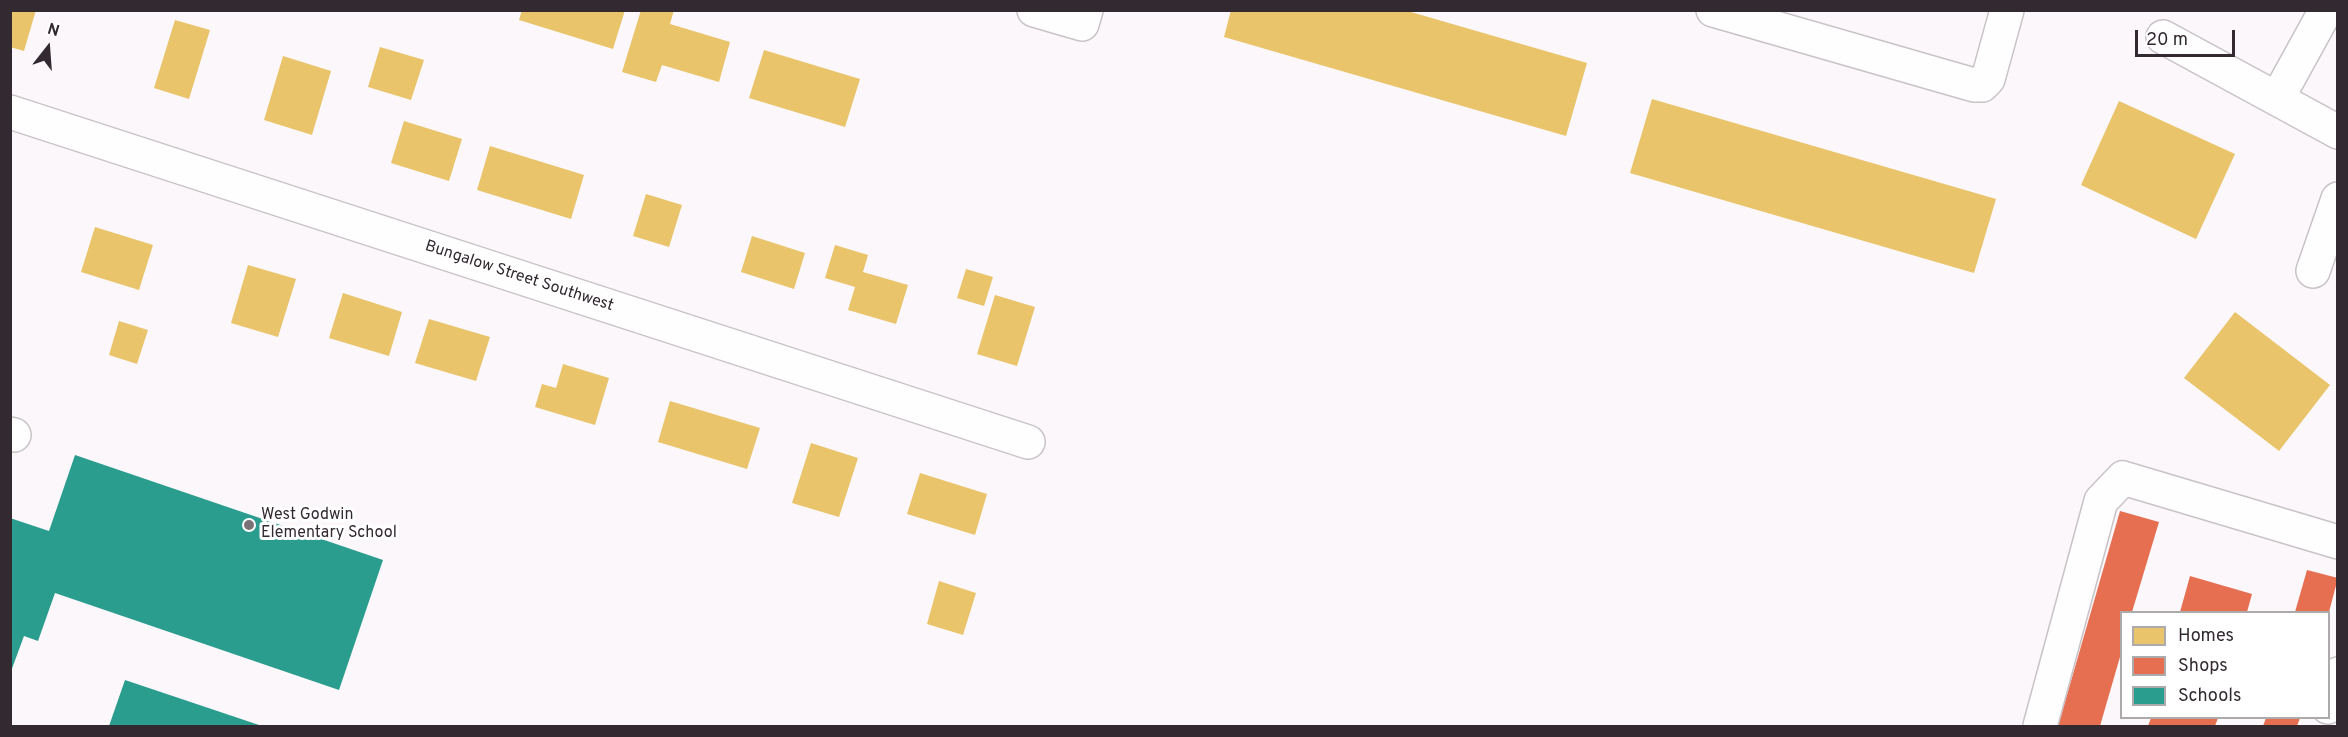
<!DOCTYPE html>
<html>
<head>
<meta charset="utf-8">
<style>
  body { margin:0 }
  #map { position:relative; width:2348px; height:737px; overflow:hidden; background:#fcf7fb; font-family:Overpass,sans-serif }
  canvas { display:block }
  .frame { position:absolute; inset:0; border:12px solid #322a30; pointer-events:none }
  .legend { position:absolute; left:2120px; top:611px; width:210px; height:108px; box-sizing:border-box; background:#fff; border:2px solid #adaaac; margin:0; padding:8px 10px; list-style:none; font-size:18px; color:#322a30 }
  .legend li { display:flex; align-items:center; gap:12px; height:30px }
  .legend b { width:30px; border:2px solid #adaaac }
  .north { position:absolute; left:18px; top:18px; width:60px; height:60px; -webkit-text-stroke:4px #fff; paint-order:stroke; rotate:17deg; font-size:16px; font-weight:700; line-height:24px; text-align:center; color:#322a30 }
  .north::after { content:''; display:block; margin:auto; width:21px; height:27px; background:#322a30; clip-path:polygon(50% 0,100% 100%,50% 72%,0 100%) }
  .scale { position:absolute; left:2135px; top:30px; width:100px; height:27px; box-sizing:border-box; border:3px solid #322a30; border-top:0; padding-left:8px; font-size:18px; line-height:21px; white-space:nowrap; color:#322a30; -webkit-text-stroke:4px #fff; paint-order:stroke }
</style>
</head>
<body>
<div id="map">
<canvas width="2348" height="737"></canvas>
<div class="frame"></div>
<ul class="legend">
<li><b style="height:16px;background:#e9c46a"></b>Homes</li>
<li><b style="height:16px;background:#e76f51"></b>Shops</li>
<li><b style="height:16px;background:#2a9d8f"></b>Schools</li>
</ul>
<div class="north">N</div>
<div class="scale">20 m</div>
</div>
<script>
const ctx = document.querySelector('canvas').getContext('2d');
ctx.lineJoin = 'round';
function paint(path, color) { ctx.fillStyle = color; ctx.fill(path, 'evenodd'); }
const shape = rows => new Path2D(rows.map(r => 'M' + r).join(''));
function stroke(path, color, width, dash) { ctx.strokeStyle = color; ctx.lineWidth = width; ctx.lineCap = dash ? 'butt' : 'round'; ctx.setLineDash(dash || []); ctx.stroke(path); }
function label(font, color, halo, rows, align = 'center') {
  ctx.font = font + ' Overpass,sans-serif'; ctx.lineWidth = 6; ctx.setLineDash([]); ctx.textBaseline = 'middle'; ctx.strokeStyle = halo; ctx.fillStyle = color; for (const [text, x, y, turn = 0] of rows) {
    ctx.save(); ctx.translate(x, y); ctx.rotate((+turn || 0) * Math.PI / 180); ctx.textAlign = isNaN(turn) ? turn : align; if (halo) ctx.strokeText(text, 0, 0); ctx.fillText(text, 0, 0); ctx.restore();
  }
}
paint(shape([
  [10,10,36,10,24,51,10,47],
  [522,10,625,10,613,49,519,20],
  [641,10,674,10,670,24,730,42,719,82,662,65,656,82,622,72],
  [1231,10,1404,10,1587,63,1566,136,1224,37],
  [175,20,210,30,189,99,154,88],
  [380,47,424,60,411,100,368,87],
  [764,50,860,79,845,127,749,98],
  [283,56,331,71,312,135,264,120],
  [1652,99,1996,199,1974,273,1630,173],
  [2119,101,2235,154,2196,239,2081,185],
  [404,121,462,139,449,181,391,163],
  [490,146,584,175,571,219,477,190],
  [646,194,682,205,669,247,633,236],
  [95,227,153,245,139,290,81,272],
  [752,236,805,253,794,289,741,272],
  [835,245,868,255,863,272,908,285,896,324,848,310,855,287,825,278],
  [248,265,296,279,278,337,231,323],
  [966,269,993,277,984,306,957,298],
  [343,293,402,312,389,356,329,338],
  [995,295,1035,307,1017,366,977,354],
  [2235,312,2330,385,2279,451,2184,378],
  [429,319,490,337,476,381,415,363],
  [119,321,148,330,137,364,109,355],
  [563,364,609,378,595,425,535,407,542,384,556,388],
  [670,401,760,428,747,469,658,442],
  [811,443,858,458,839,517,792,503],
  [920,473,987,494,975,535,907,514],
  [939,581,976,593,963,635,927,624]
]), '#e9c46a');
paint(shape([
  [2120,511,2159,522,2132,612,2122,612,2122,650,2100,726,2058,726],
  [2307,570,2338,578,2329,612,2295,612],
  [2190,576,2252,594,2247,612,2180,612],
  [2151,718,2218,718,2215,726,2148,726],
  [2266,718,2300,718,2297,726,2263,726]
]), '#e76f51');
paint(shape([
  [75,455,383,560,339,690,55,593,38,641,24,636,10,674,10,518,49,531],
  [125,680,262,726,109,726]
]), '#2a9d8f');
const minor = shape([
  [1034,10,1082,24,1086,10],
  [1713,10,1974,85,1982,85,1988,79,2007,10],
  [2163,37,2338,132],
  [2277,99,2326,10],
  [10,112,1028,442],
  [2313,271,2338,199],
  [10,434,14,435],
  [2328,707,2338,674],
  [2040,726,2101,501,2123,478,2338,542]
]);
stroke(minor, '#c9c3c8', 36);
stroke(minor, '#fffefe', 33);
for (const [x, y, r, color] of [
  [249,525,6,"#797277"]
]) { const dot = new Path2D(); dot.arc(x, y, r, 0, 2 * Math.PI); ctx.fillStyle = color; ctx.fill(dot); stroke(dot, '#fff', 2); }
label('16px', '#322a30', '#fff', [
  ["Bungalow Street Southwest",519,277,18]
]);
label('16px', '#322a30', '#fff', [
  ["West Godwin",261,516],
  ["Elementary School",261,534]
], 'left');
</script>
</body>
</html>
